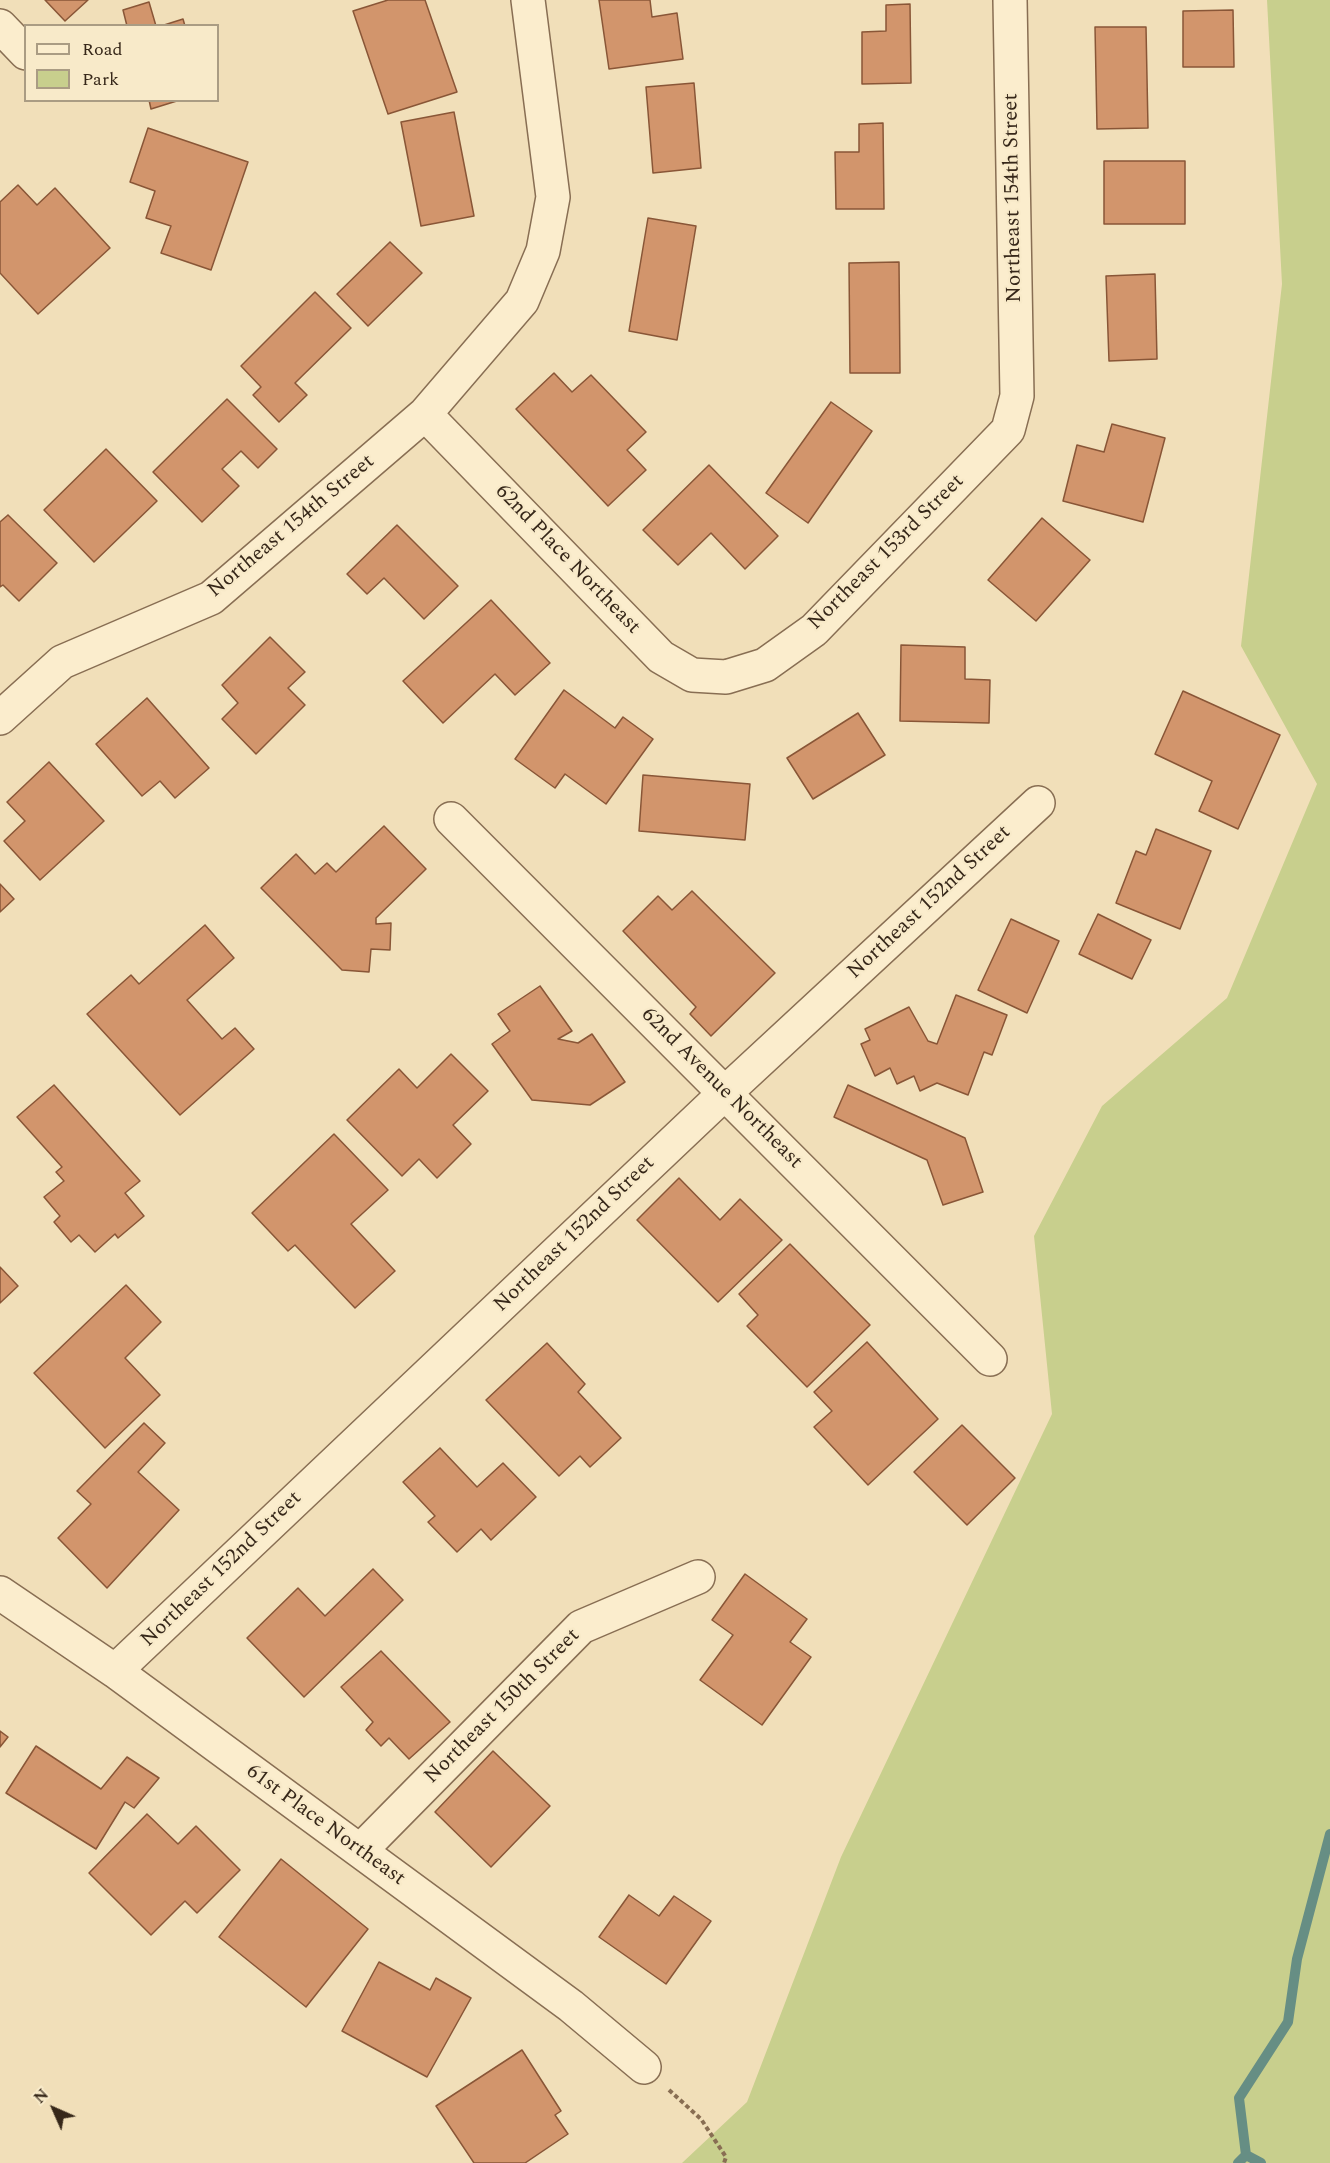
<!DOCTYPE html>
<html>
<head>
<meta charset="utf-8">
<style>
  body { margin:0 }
  #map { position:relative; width:1330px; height:2163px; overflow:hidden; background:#f1dfb9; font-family:Spectral,serif }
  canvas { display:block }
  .legend { position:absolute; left:24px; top:24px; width:195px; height:78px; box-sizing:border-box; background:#f8eac9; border:2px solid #aa9c83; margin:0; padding:8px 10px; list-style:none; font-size:18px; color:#362719 }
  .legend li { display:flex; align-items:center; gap:12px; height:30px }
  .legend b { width:30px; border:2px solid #aa9c83 }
  .north { position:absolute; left:24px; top:2079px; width:60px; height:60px; -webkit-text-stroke:4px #f8eac9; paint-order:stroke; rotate:315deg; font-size:16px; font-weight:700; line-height:24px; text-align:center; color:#362719 }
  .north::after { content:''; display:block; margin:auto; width:21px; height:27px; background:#362719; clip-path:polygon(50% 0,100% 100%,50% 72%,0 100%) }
</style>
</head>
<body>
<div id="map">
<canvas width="1330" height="2163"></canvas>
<ul class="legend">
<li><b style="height:8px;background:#fbedcd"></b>Road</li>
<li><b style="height:16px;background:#c8cf8d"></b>Park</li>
</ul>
<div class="north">N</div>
</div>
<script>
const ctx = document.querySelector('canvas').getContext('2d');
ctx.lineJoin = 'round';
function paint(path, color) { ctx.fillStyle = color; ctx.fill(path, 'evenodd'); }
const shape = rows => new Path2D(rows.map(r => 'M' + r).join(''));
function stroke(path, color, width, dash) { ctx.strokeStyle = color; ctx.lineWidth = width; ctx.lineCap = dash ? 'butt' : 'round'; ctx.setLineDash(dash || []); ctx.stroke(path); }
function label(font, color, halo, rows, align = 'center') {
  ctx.font = font + ' Spectral,serif'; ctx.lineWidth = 4.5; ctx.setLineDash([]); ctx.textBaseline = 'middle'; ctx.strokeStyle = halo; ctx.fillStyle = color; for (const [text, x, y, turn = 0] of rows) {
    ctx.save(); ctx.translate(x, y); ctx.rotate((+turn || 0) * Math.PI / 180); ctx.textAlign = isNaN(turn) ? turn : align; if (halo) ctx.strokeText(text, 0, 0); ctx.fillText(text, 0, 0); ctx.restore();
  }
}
paint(shape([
  [1267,0,1330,0,1330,2163,682,2163,747,2102,841,1857,1052,1414,1034,1236,1102,1106,1227,998,1317,784,1241,646,1282,284]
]), '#c8cf8d');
stroke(shape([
  [1246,2155,1239,2098,1288,2022,1297,1959,1330,1834],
  [1238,2163,1246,2155,1261,2163]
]), '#668e84', 10);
const building = shape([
  [45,0,88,0,65,21,45,0],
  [388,0,425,0,457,92,388,114,353,11,388,0],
  [599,0,650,0,652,17,677,13,683,59,609,69,599,0],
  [149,2,156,26,127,26,123,10,149,2],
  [910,4,911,83,862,84,862,32,886,31,886,5,910,4],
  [1233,10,1234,67,1183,67,1183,11,1233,10],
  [183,19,185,26,161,26,183,19],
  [1095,27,1146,27,1148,128,1097,129,1095,27],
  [694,83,701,168,653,173,646,87,694,83],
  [149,100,180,100,151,109,149,100],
  [454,112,474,216,421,226,401,122,454,112],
  [883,123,884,209,836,209,835,152,859,152,859,124,883,123],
  [148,128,248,162,211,270,161,253,171,226,146,218,155,191,130,182,148,128],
  [1104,161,1185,161,1185,224,1104,224,1104,161],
  [18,185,37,205,55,188,110,248,38,314,0,273,0,202,18,185],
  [648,218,696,226,677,340,629,331,648,218],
  [390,242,422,273,368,326,337,294,390,242],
  [899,262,900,373,850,373,849,263,899,262],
  [1155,274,1157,359,1109,361,1106,276,1155,274],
  [315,292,351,328,295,383,307,395,279,422,253,395,261,387,241,366,315,292],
  [554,373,572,392,591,375,646,432,627,450,646,470,608,506,516,409,554,373],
  [227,399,277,449,258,468,241,451,222,469,239,486,202,522,153,472,227,399],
  [831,402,872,431,808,523,766,493,831,402],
  [1112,424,1165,438,1143,522,1063,501,1077,445,1104,452,1112,424],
  [106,449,157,501,94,562,44,510,106,449],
  [709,465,778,536,745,569,711,533,678,565,643,530,709,465],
  [8,515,57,563,19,601,3,585,0,587,0,522,8,515],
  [1042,518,1090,560,1036,621,988,580,1042,518],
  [397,525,458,586,424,619,384,578,367,594,347,574,397,525],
  [491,600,550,663,515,695,495,674,443,723,403,681,491,600],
  [270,637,305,672,288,688,305,705,256,754,222,719,238,703,222,685,270,637],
  [901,645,965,647,965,679,990,680,989,723,900,721,901,645],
  [564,690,615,728,623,717,653,739,606,804,565,774,555,788,515,759,564,690],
  [1183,691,1280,735,1238,829,1199,811,1212,781,1155,754,1183,691],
  [147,698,209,768,175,798,160,781,142,796,96,744,147,698],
  [858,713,885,755,813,799,787,758,858,713],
  [49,762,104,821,40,880,4,841,25,821,7,802,49,762],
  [643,775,750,784,745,840,639,831,643,775],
  [384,826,426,869,376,918,376,924,391,923,390,950,371,949,369,972,342,970,261,888,296,854,315,874,327,863,336,872,384,826],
  [1156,829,1211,851,1180,929,1116,903,1136,851,1146,855,1156,829],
  [0,884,14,899,0,912,0,884],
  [692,891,775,973,711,1036,690,1014,696,1007,623,931,658,896,672,910,692,891],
  [1098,914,1151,940,1132,979,1079,954,1098,914],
  [1011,919,1059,941,1027,1013,978,990,1011,919],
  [205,925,234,958,187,1000,222,1039,235,1028,254,1049,180,1115,87,1014,131,975,139,984,205,925],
  [540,986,572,1031,558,1039,578,1043,592,1034,625,1082,590,1105,532,1100,492,1044,510,1031,498,1014,540,986],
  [956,995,1007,1015,992,1055,984,1052,968,1095,937,1083,920,1091,914,1076,897,1084,890,1068,875,1076,861,1044,870,1040,865,1029,909,1007,928,1041,937,1044,956,995],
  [451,1054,488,1091,453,1125,471,1144,437,1178,419,1159,402,1176,347,1120,399,1069,417,1088,451,1054],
  [54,1085,140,1181,125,1193,144,1216,118,1238,115,1234,95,1252,79,1235,71,1242,54,1222,60,1216,44,1197,64,1181,56,1172,62,1167,17,1117,54,1085],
  [848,1085,965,1138,983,1192,943,1205,927,1160,834,1117,848,1085],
  [334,1134,388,1190,351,1224,395,1271,355,1308,295,1245,288,1251,252,1213,334,1134],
  [679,1178,720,1220,740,1199,782,1240,718,1302,637,1220,679,1178],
  [790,1244,870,1325,807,1387,747,1326,758,1315,739,1294,790,1244],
  [0,1267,18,1286,0,1303,0,1267],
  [126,1285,161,1322,125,1358,160,1395,105,1448,34,1373,126,1285],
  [867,1342,938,1419,868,1485,814,1427,832,1411,814,1392,867,1342],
  [547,1343,585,1384,578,1392,621,1438,590,1467,580,1456,559,1476,486,1400,547,1343],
  [144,1423,165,1443,138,1472,179,1510,107,1588,58,1538,91,1504,77,1491,144,1423],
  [962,1425,1015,1478,967,1525,914,1472,962,1425],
  [440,1448,477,1487,503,1463,536,1497,491,1540,481,1529,457,1552,428,1522,435,1516,403,1482,440,1448],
  [373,1569,403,1600,304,1697,247,1638,298,1588,325,1616,373,1569],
  [745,1574,807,1619,790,1642,811,1657,762,1725,700,1680,733,1635,712,1620,745,1574],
  [381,1651,450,1722,409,1759,389,1738,381,1746,366,1730,373,1722,341,1687,381,1651],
  [0,1731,8,1737,0,1747,0,1731],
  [36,1746,101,1789,127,1757,159,1778,134,1808,125,1802,96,1849,6,1793,36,1746],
  [493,1751,550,1806,491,1867,435,1812,493,1751],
  [147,1814,178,1844,196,1826,240,1870,197,1913,185,1901,151,1935,89,1873,147,1814],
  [281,1859,368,1929,306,2007,219,1937,281,1859],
  [629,1895,659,1916,674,1896,711,1921,666,1984,599,1937,629,1895],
  [379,1962,430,1990,436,1978,471,1998,427,2077,342,2031,379,1962],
  [522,2050,561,2111,555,2115,568,2134,525,2163,474,2163,436,2106,522,2050]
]);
paint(building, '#d2956c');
stroke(building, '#895637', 1.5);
const minor = shape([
  [0,26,26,53],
  [425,414,661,657,692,675,726,677,765,665,814,630,1008,430,1017,396,1010,0],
  [0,718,62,662,211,598,425,414,522,301,543,251,553,197,528,0],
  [451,819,990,1359],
  [0,1593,115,1671,360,1851,571,2006,644,2067],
  [115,1671,725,1093,1038,803],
  [360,1851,581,1627,698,1577]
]);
stroke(minor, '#886e53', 36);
stroke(shape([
  [669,2090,701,2119,726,2157,724,2163]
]), '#886e53', 4, [4.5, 3]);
stroke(minor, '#fbedcd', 33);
label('21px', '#362719', '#f8eac9', [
  ["Northeast 154th Street",1014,198,-91],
  ["Northeast 154th Street",292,527,-40],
  ["Northeast 153rd Street",887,553,-45],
  ["62nd Place Northeast",567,560,46],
  ["Northeast 152nd Street",930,903,-43],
  ["62nd Avenue Northeast",721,1089,45],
  ["Northeast 152nd Street",575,1235,-44],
  ["Northeast 152nd Street",222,1570,-44],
  ["Northeast 150th Street",503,1707,-45],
  ["61st Place Northeast",325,1826,36]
]);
</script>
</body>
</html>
